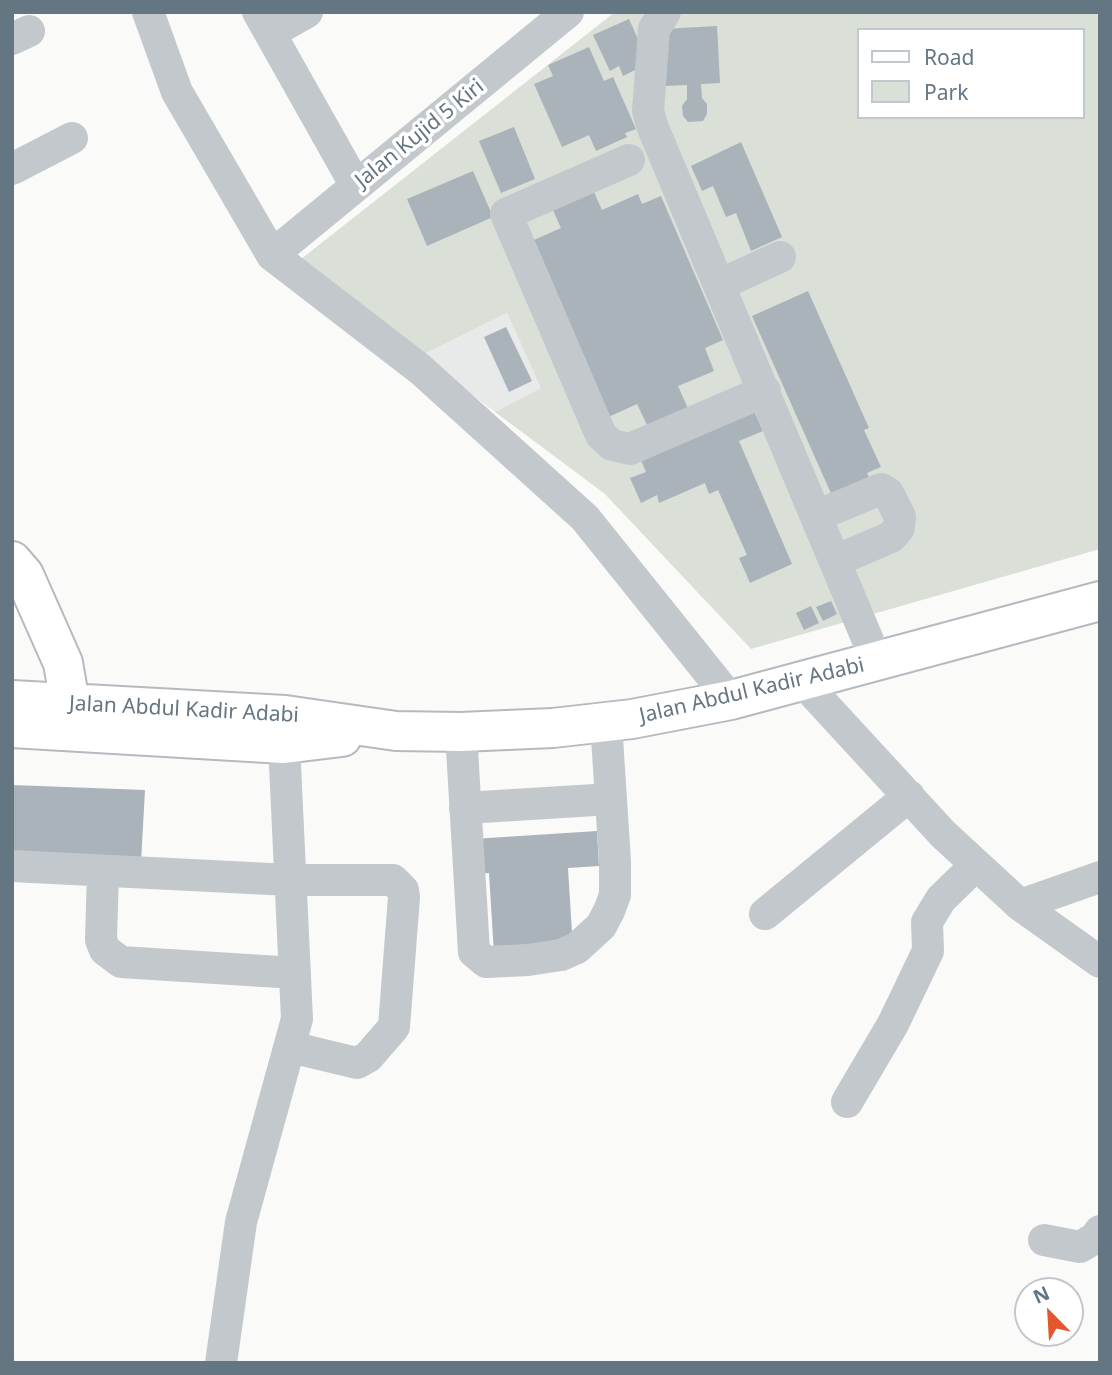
<!DOCTYPE html>
<html>
<head>
<meta charset="utf-8">
<style>
  body { margin:0 }
  #map { position:relative; width:1112px; height:1375px; overflow:hidden; background:#fafaf8; font-family:"Noto Sans",sans-serif }
  canvas { display:block }
  .frame { position:absolute; inset:0; border:14px solid #657683; pointer-events:none }
  .legend { position:absolute; left:857px; top:28px; width:228px; height:91px; box-sizing:border-box; background:#fff; border:2px solid #c1c8cd; margin:0; padding:9px 12px; list-style:none; font-size:21px; color:#657683 }
  .legend li { display:flex; align-items:center; gap:14px; height:35px }
  .legend b { width:35px; border:2px solid #c1c8cd }
  .north { position:absolute; left:1014px; top:1277px; width:70px; height:70px; box-sizing:border-box; background:#fff; border:2px solid #c1c8cd; border-radius:50%; rotate:336deg; font-size:19px; font-weight:700; line-height:28px; text-align:center; color:#657683 }
  .north::after { content:''; display:block; margin:auto; width:24px; height:32px; background:#e4572e; clip-path:polygon(50% 0,100% 100%,50% 72%,0 100%) }
</style>
</head>
<body>
<div id="map">
<canvas width="1112" height="1375"></canvas>
<div class="frame"></div>
<ul class="legend">
<li><b style="height:9px;background:#fff"></b>Road</li>
<li><b style="height:19px;background:#dadfd7"></b>Park</li>
</ul>
<div class="north">N</div>
</div>
<script>
const ctx = document.querySelector('canvas').getContext('2d');
ctx.lineJoin = 'round';
function paint(path, color) { ctx.fillStyle = color; ctx.fill(path, 'evenodd'); }
const shape = rows => new Path2D(rows.map(r => 'M' + r).join(''));
function stroke(path, color, width, dash) { ctx.strokeStyle = color; ctx.lineWidth = width; ctx.lineCap = dash ? 'butt' : 'round'; ctx.setLineDash(dash || []); ctx.stroke(path); }
function label(font, color, halo, rows, align = 'center') {
  ctx.font = font + ' "Noto Sans",sans-serif'; ctx.lineWidth = 7; ctx.setLineDash([]); ctx.textBaseline = 'middle'; ctx.strokeStyle = halo; ctx.fillStyle = color; for (const [text, x, y, turn = 0] of rows) {
    ctx.save(); ctx.translate(x, y); ctx.rotate((+turn || 0) * Math.PI / 180); ctx.textAlign = isNaN(turn) ? turn : align; if (halo) ctx.strokeText(text, 0, 0); ctx.fillText(text, 0, 0); ctx.restore();
  }
}
paint(shape([
  [507,313,541,388,495,412,420,356]
]), '#e8e9e9');
paint(shape([
  [615,12,1100,12,1100,549,751,649,605,494,495,412,541,388,507,313,420,356,296,263],
  [858,30,1082,30,1082,117,858,117]
]), '#dadfd7');
paint(shape([
  [629,19,645,55,636,59,639,68,623,76,619,66,610,71,593,35],
  [717,26,720,83,701,84,702,98,707,104,707,114,703,121,688,122,683,116,682,106,687,99,687,85,664,86,662,29],
  [589,47,604,81,613,77,636,129,625,133,627,137,596,151,589,135,562,147,534,84,553,76,548,65],
  [514,127,535,179,501,193,479,141],
  [741,142,782,237,751,251,736,213,726,217,713,186,702,191,691,166],
  [473,171,493,217,427,246,407,199],
  [593,190,602,210,638,194,642,204,661,196,723,340,705,348,714,371,678,386,698,431,753,409,763,431,739,441,792,564,750,583,739,558,747,555,718,490,709,494,705,483,659,503,657,495,641,503,630,478,646,472,641,460,647,425,637,404,604,419,527,243,561,228,552,208],
  [808,291,869,428,864,430,881,467,867,473,879,502,842,518,752,316],
  [506,327,532,381,509,392,484,337],
  [831,601,837,614,823,621,816,607],
  [811,606,819,623,804,630,796,613],
  [12,785,145,790,141,862,12,857],
  [597,831,599,866,568,868,573,949,494,954,489,873,475,874,473,839]
]), '#aab3b9');
const major = shape([
  [12,561,24,575,63,663,70,703,68,728],
  [12,700,285,715,396,731,461,732,553,728,632,719,731,700,1100,601],
  [12,728,284,744,342,737]
]);
stroke(major, '#b5babe', 42);
stroke(shape([
  [148,12,177,92,272,255,420,369,585,518,731,700],
  [258,12,356,186],
  [665,12,654,29,648,111,653,128,877,662],
  [270,33,307,12],
  [12,39,29,31],
  [629,160,506,214,601,435,612,445,630,449,765,391],
  [12,169,72,138],
  [272,255,568,12],
  [719,285,780,257],
  [816,516,881,489,888,493,900,517,899,528,891,537,835,561],
  [803,682,943,834,1020,905,1100,962],
  [461,732,474,952,486,962,528,960,561,955,577,948,601,926,609,911,615,895,615,862,606,722],
  [465,808,611,799],
  [12,866,290,880,393,880,403,890,404,897,394,1027,368,1057,357,1063,290,1047],
  [103,871,101,940,105,950,121,962,295,973],
  [1020,905,1100,877],
  [765,914,909,796],
  [847,1102,893,1024,928,951,927,922,941,899,976,865],
  [1044,1240,1080,1247,1095,1238,1100,1231],
  [221,1363,241,1222,297,1019,284,744]
]), '#c3c8cc', 32);
stroke(major, '#fff', 38);
label('21px', '#657683', '#fff', [
  ["Jalan Kujid 5 Kiri",420,134,-39],
  ["Jalan Abdul Kadir Adabi",752,691,-13],
  ["Jalan Abdul Kadir Adabi",184,710,3]
]);
</script>
</body>
</html>
